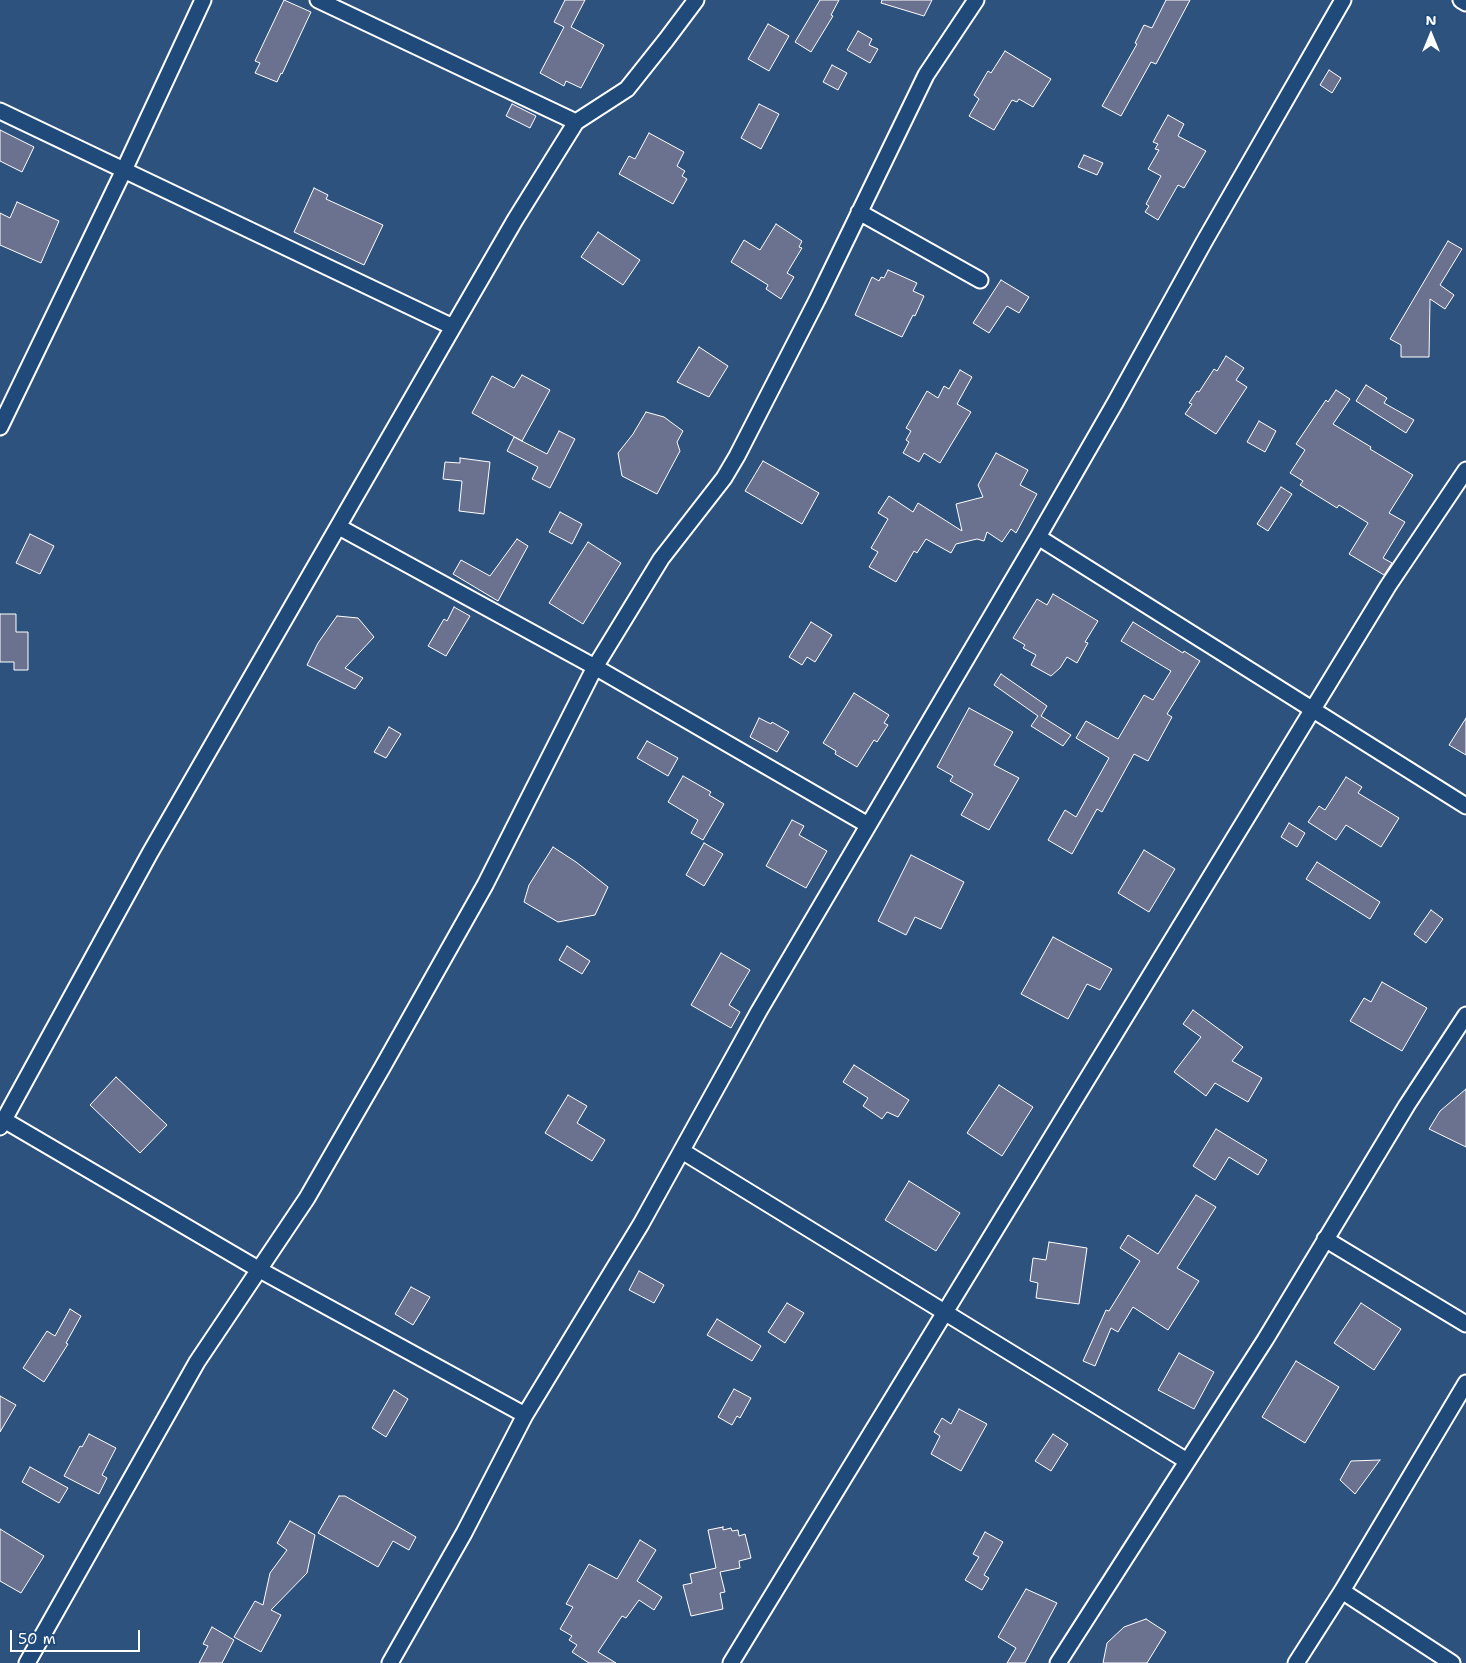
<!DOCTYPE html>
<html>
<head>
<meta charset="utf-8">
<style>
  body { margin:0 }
  #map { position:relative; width:1466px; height:1663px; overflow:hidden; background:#2e527e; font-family:"Shantell Sans",sans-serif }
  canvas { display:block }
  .north { position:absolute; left:1406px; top:10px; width:50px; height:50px; -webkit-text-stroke:4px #1f4a7a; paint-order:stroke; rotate:0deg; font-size:14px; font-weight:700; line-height:20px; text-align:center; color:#fff }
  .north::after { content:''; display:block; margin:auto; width:18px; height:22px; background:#fff; clip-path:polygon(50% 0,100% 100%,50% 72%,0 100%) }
  .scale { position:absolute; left:10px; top:1630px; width:130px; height:22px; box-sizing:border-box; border:2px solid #fff; border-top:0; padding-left:6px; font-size:15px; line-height:18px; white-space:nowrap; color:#fff; -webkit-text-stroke:4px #1f4a7a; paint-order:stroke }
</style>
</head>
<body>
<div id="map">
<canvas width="1466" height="1663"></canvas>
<div class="north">N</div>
<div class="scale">50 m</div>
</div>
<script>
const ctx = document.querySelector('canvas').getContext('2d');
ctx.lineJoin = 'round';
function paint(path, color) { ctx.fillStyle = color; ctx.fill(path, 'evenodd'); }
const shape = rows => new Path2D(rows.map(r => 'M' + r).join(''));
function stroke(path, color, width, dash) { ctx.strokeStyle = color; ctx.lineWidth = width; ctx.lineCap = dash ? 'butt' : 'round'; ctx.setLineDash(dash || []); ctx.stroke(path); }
const building = shape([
  [284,0,311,12,282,74,281,73,277,82,255,73,260,63,255,61,284,0],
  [565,0,585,0,571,27,604,45,581,88,566,81,564,86,540,73,564,27,554,22,565,0],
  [820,0,839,0,831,15,833,16,811,52,795,42,820,0],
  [882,0,932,0,924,16,881,3,882,0],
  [1166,0,1190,0,1156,64,1151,62,1121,116,1102,106,1137,44,1135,43,1144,25,1152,28,1166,0],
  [768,24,789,36,769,71,748,59,768,24],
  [858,31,872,39,869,45,878,49,870,63,847,50,858,31],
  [1005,51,1051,79,1033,107,1019,99,1017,102,1012,100,994,130,969,116,979,99,974,95,988,71,991,73,1005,51],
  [832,65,847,73,838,90,823,82,832,65],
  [1329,70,1341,78,1332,93,1320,85,1329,70],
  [512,104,536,116,530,128,506,116,512,104],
  [759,104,779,114,761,149,741,138,759,104],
  [1168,115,1184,124,1178,136,1206,151,1184,188,1178,185,1158,220,1145,212,1149,206,1146,204,1161,176,1148,169,1159,150,1155,149,1158,144,1153,142,1168,115],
  [0,130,34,147,22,172,0,161,0,130],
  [649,133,684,152,677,166,685,171,682,176,687,179,673,204,619,174,629,156,635,159,649,133],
  [1084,155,1103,163,1097,175,1078,167,1084,155],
  [314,188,328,195,326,199,383,225,364,265,294,232,314,188],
  [17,202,59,221,41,263,0,245,0,213,10,218,17,202],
  [776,224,802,241,799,247,802,248,787,273,794,277,781,299,766,289,768,285,731,262,744,240,760,250,776,224],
  [598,232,640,260,623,285,581,257,598,232],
  [1448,241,1462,249,1440,285,1454,295,1445,309,1430,299,1429,357,1401,357,1401,345,1390,339,1448,241],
  [888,270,917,283,913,291,924,296,915,316,913,315,902,337,855,315,872,277,879,281,881,277,884,278,888,270],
  [1001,280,1029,297,1019,313,1007,306,989,333,973,323,1001,280],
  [699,347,728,366,709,397,677,382,699,347],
  [1226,356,1244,368,1236,380,1247,387,1216,434,1185,414,1192,404,1189,403,1197,391,1199,392,1214,369,1217,371,1226,356],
  [960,370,972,377,957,404,971,412,940,463,924,453,919,462,903,453,909,442,906,440,911,431,906,428,927,391,938,398,944,386,949,389,960,370],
  [522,375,550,390,522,441,472,413,492,376,514,388,522,375],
  [1366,385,1387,398,1384,403,1414,420,1406,433,1356,401,1366,385],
  [1336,390,1350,399,1333,424,1371,447,1370,449,1413,475,1389,513,1405,522,1383,558,1392,563,1384,575,1349,554,1368,523,1339,505,1337,508,1300,485,1303,481,1290,473,1305,450,1296,444,1326,400,1328,402,1336,390],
  [646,412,664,417,683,431,677,442,680,451,657,494,622,476,618,453,633,434,646,412],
  [1259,421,1276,431,1265,452,1247,442,1259,421],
  [559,431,575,439,550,488,532,479,538,467,507,451,514,437,547,454,559,431],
  [996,453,1028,470,1020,485,1037,494,1016,533,1011,529,1002,542,987,532,984,541,977,539,956,544,951,553,926,539,917,553,914,551,896,582,869,567,878,552,871,548,888,519,878,513,889,496,913,512,918,503,962,531,956,504,983,497,978,485,996,453],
  [460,458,490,462,484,514,459,511,462,481,443,479,445,462,460,463,460,458],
  [763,461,819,493,802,524,745,491,763,461],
  [1281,487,1292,494,1268,531,1257,524,1281,487],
  [560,512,582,524,572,544,549,532,560,512],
  [30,534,54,546,40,574,16,563,30,534],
  [517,539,528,546,498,601,453,574,461,560,490,576,517,539],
  [588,542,621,563,583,624,549,603,588,542],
  [1053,594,1098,621,1085,642,1088,643,1077,663,1067,657,1060,668,1051,676,1031,665,1036,655,1023,648,1025,645,1013,638,1037,599,1047,605,1053,594],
  [454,607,470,616,446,656,428,646,444,619,447,621,454,607],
  [0,614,16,614,16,632,28,632,28,670,14,670,14,662,0,662,0,614],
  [337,616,358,618,374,637,345,668,363,678,355,689,307,665,318,643,337,616],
  [811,622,832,635,815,662,807,657,802,665,789,657,811,622],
  [1133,622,1183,653,1184,651,1200,661,1167,714,1172,717,1148,761,1134,754,1102,812,1097,809,1072,854,1048,840,1065,810,1076,817,1109,758,1076,738,1086,721,1118,739,1144,695,1153,700,1171,671,1121,641,1133,622],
  [1001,674,1047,706,1041,716,1071,735,1063,746,1031,726,1038,716,994,685,1001,674],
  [854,693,889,715,884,723,888,725,877,742,874,740,857,767,835,754,836,751,823,743,854,693],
  [969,708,1013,732,994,765,1019,778,989,830,961,815,973,794,950,781,953,776,937,767,969,708],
  [759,718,771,724,772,722,789,732,777,752,750,737,759,718],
  [1466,718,1466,755,1449,745,1466,718],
  [389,727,401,734,386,758,374,752,389,727],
  [647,741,678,758,668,776,637,758,647,741],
  [683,776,711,792,709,795,724,804,703,840,691,833,698,820,668,802,683,776],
  [1346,777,1362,787,1358,793,1399,818,1381,847,1346,825,1336,840,1308,822,1319,806,1325,810,1346,777],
  [792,820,804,826,799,835,827,851,806,888,766,866,792,820],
  [1289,823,1305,833,1297,847,1281,837,1289,823],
  [704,843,723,854,704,886,686,875,704,843],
  [553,847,576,862,608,887,595,915,558,922,524,902,529,885,553,847],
  [1144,850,1175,869,1149,912,1118,893,1144,850],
  [911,855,964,882,941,929,915,917,906,935,878,921,911,855],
  [1317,862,1380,902,1370,919,1306,879,1317,862],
  [1431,910,1443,919,1426,943,1414,934,1431,910],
  [1053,937,1112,969,1100,990,1087,984,1068,1019,1021,994,1053,937],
  [567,946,590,961,582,974,559,960,567,946],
  [721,953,750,970,729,1005,740,1012,731,1028,691,1005,721,953],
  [1382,982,1427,1008,1402,1051,1350,1021,1364,998,1371,1002,1382,982],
  [1193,1010,1243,1047,1232,1061,1262,1078,1248,1102,1215,1083,1206,1096,1174,1072,1201,1037,1183,1024,1193,1010],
  [854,1065,909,1100,898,1117,887,1112,882,1119,863,1106,868,1098,843,1082,854,1065],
  [116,1077,167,1125,140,1153,90,1105,116,1077],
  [999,1085,1033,1107,1002,1156,967,1133,999,1085],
  [1466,1089,1466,1147,1429,1129,1440,1111,1466,1089],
  [568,1095,587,1106,577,1123,605,1140,592,1161,545,1133,568,1095],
  [1216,1129,1267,1160,1258,1175,1229,1157,1215,1180,1193,1166,1216,1129],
  [909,1181,960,1213,936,1251,885,1220,909,1181],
  [1196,1195,1216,1207,1177,1268,1199,1281,1168,1330,1133,1307,1118,1332,1111,1328,1095,1366,1083,1361,1106,1310,1109,1311,1140,1261,1120,1248,1128,1235,1158,1254,1196,1195],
  [1049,1242,1087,1248,1079,1304,1036,1298,1038,1283,1030,1281,1033,1258,1046,1260,1049,1242],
  [639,1271,664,1285,654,1303,629,1290,639,1271],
  [411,1287,430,1297,413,1325,395,1314,411,1287],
  [787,1303,804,1313,785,1343,768,1332,787,1303],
  [1361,1303,1401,1329,1374,1370,1334,1343,1361,1303],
  [70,1309,81,1316,66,1343,68,1344,44,1382,23,1368,47,1331,55,1336,70,1309],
  [717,1319,761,1346,752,1361,707,1335,717,1319],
  [1179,1353,1214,1372,1194,1409,1158,1390,1179,1353],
  [1296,1361,1339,1387,1305,1443,1262,1417,1296,1361],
  [734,1389,751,1398,740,1418,737,1416,732,1425,718,1417,734,1389],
  [394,1390,408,1399,386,1437,372,1428,394,1390],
  [0,1396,16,1405,0,1432,0,1396],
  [959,1409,987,1424,961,1471,931,1454,940,1436,934,1432,942,1418,951,1424,959,1409],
  [89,1434,116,1448,102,1475,107,1478,99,1494,64,1476,80,1446,82,1447,89,1434],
  [1053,1434,1068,1444,1051,1471,1035,1461,1053,1434],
  [1380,1460,1355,1494,1340,1480,1351,1461,1380,1460],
  [30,1467,68,1488,59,1503,22,1482,30,1467],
  [339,1496,345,1496,416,1537,409,1550,393,1541,378,1567,318,1533,339,1496],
  [290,1521,315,1535,307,1573,271,1610,281,1615,261,1652,234,1637,255,1601,263,1605,270,1573,287,1550,277,1543,290,1521],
  [723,1527,723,1530,731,1528,732,1531,738,1530,739,1536,745,1534,751,1558,739,1561,740,1568,720,1572,725,1592,720,1593,723,1609,691,1616,683,1585,692,1583,690,1574,716,1568,708,1530,723,1527],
  [0,1529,44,1556,21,1593,0,1581,0,1529],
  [985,1532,1003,1542,984,1575,989,1578,982,1590,965,1580,979,1557,973,1554,985,1532],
  [640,1540,656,1550,637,1581,662,1597,654,1610,639,1600,626,1618,622,1616,598,1652,616,1663,589,1663,572,1652,577,1645,569,1640,572,1636,560,1629,573,1607,566,1604,589,1564,617,1579,640,1540],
  [1026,1589,1057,1603,1025,1663,1007,1663,1016,1648,998,1637,1026,1589],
  [1146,1619,1166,1632,1147,1663,1103,1663,1107,1643,1124,1627,1146,1619],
  [212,1627,234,1640,222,1663,199,1663,208,1646,203,1644,212,1627]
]);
paint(building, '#6b728f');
stroke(building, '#fff', 1);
const street = shape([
  [318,0,576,122],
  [1461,0,1466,3],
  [0,111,453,327],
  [859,212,980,280],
  [0,427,124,170,203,0],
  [339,527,595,667,868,825],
  [1038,537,1466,806],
  [4,1120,258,1269,525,1415],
  [0,1127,150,853,453,327,515,220,576,122,627,89,666,40,696,0],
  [682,1151,1187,1461],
  [1325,1239,1466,1324],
  [1342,1591,1452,1663],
  [27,1663,197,1362,307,1198,382,1068,485,885,595,667,661,559,724,478,737,456,817,300,926,75,976,0],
  [390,1663,464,1533,525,1415,641,1224,759,1011,1038,537,1115,403,1204,242,1343,0],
  [731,1663,1388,586,1466,470],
  [1058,1663,1265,1340,1407,1105,1466,1015],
  [1296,1663,1342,1591,1466,1383]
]);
stroke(street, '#fff', 19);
stroke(street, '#1f4a7a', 15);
</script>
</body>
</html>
